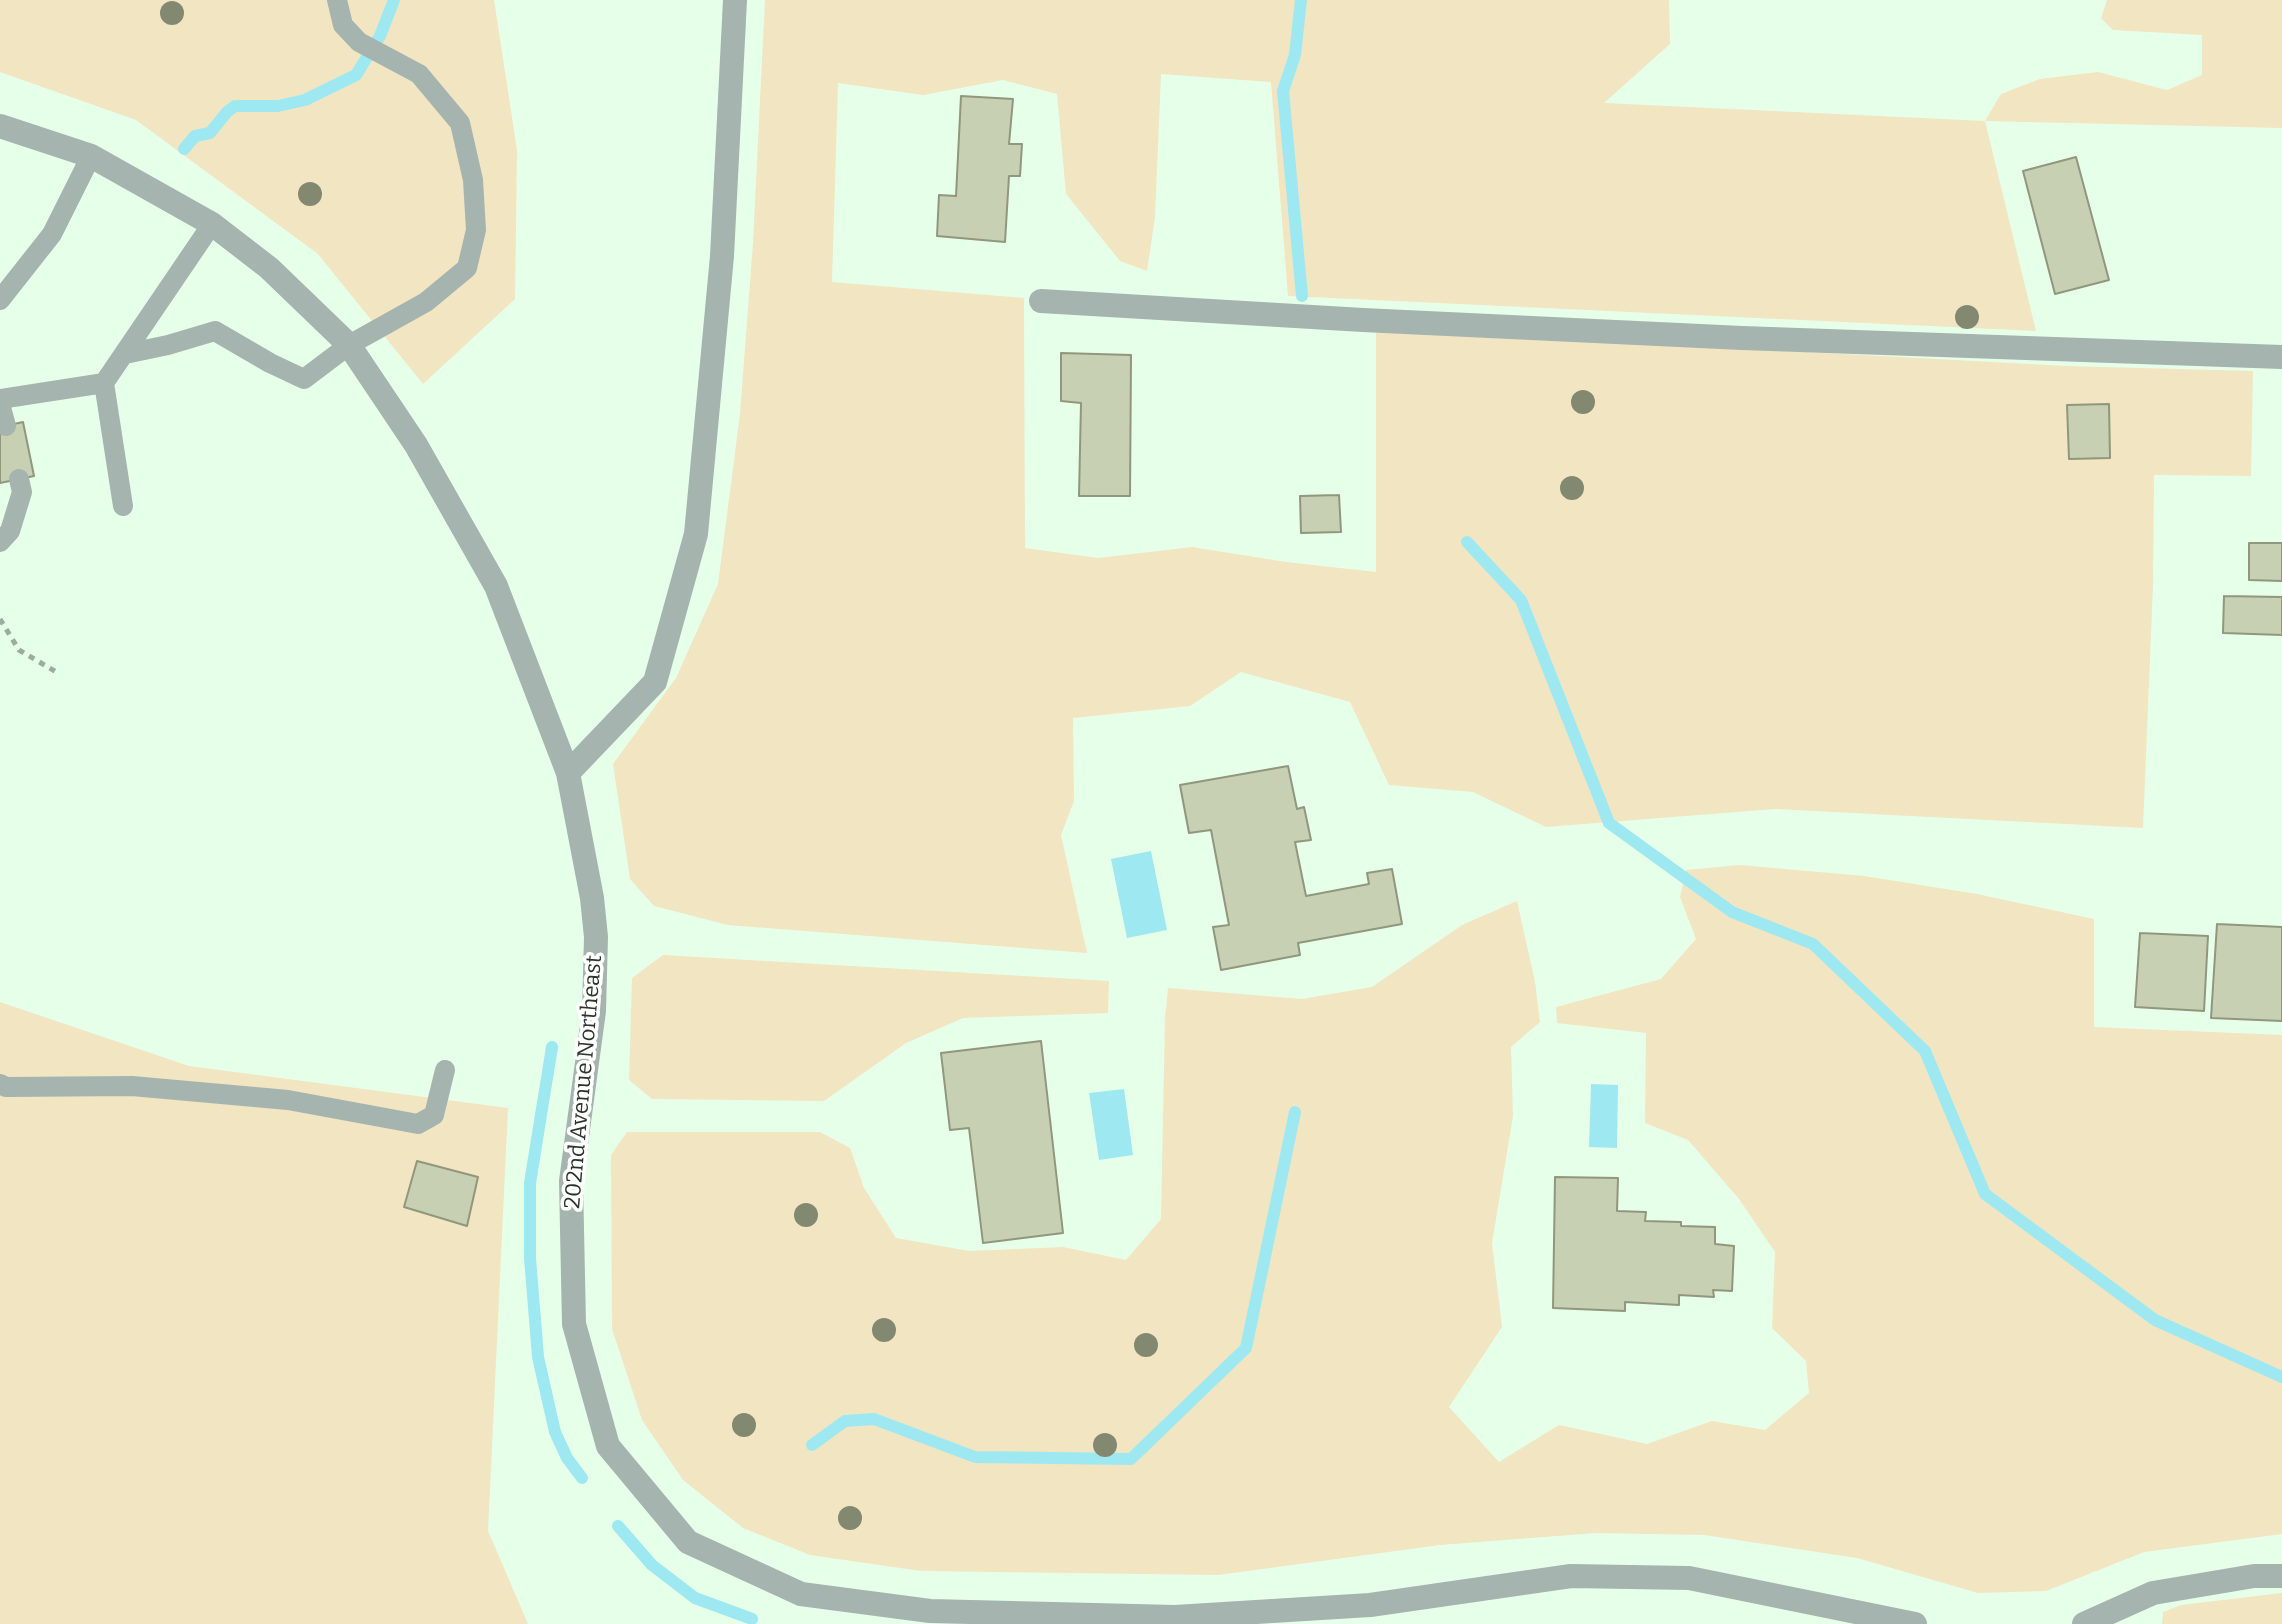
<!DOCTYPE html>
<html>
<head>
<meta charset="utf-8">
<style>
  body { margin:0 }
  canvas { display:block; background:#e6ffe8 }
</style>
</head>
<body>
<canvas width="2282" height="1624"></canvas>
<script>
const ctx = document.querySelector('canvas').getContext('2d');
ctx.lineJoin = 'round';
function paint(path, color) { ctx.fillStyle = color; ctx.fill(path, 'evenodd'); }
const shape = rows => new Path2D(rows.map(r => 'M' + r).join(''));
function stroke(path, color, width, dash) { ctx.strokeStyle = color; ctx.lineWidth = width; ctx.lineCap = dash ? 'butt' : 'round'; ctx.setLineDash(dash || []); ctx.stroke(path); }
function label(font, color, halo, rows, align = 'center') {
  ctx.font = font + ' Bitter,serif'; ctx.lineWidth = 7; ctx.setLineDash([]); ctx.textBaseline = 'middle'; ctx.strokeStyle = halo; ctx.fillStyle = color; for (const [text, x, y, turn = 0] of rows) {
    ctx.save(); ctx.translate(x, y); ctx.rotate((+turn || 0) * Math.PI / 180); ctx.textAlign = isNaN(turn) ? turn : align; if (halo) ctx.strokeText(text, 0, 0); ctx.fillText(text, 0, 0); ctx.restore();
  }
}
paint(shape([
  [0,0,494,0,517,150,515,299,423,384,318,254,136,120,0,72],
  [765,0,1669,0,1670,44,1604,103,1985,121,2001,94,2040,79,2098,72,2167,90,2202,75,2202,35,2113,30,2101,18,2107,0,2282,0,2282,128,1985,121,2036,331,1288,296,1271,82,1161,74,1155,217,1147,271,1120,261,1066,194,1057,94,1003,80,923,95,838,83,832,282,1024,298,1025,548,1098,558,1192,547,1286,562,1376,572,1376,329,2067,366,2253,371,2251,476,2154,475,2153,585,2143,828,1775,809,1546,827,1473,792,1389,785,1350,702,1241,672,1190,706,1073,718,1074,801,1061,835,1087,953,728,925,654,906,630,879,613,764,676,678,718,584,740,414,753,243],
  [1740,865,1864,876,1977,894,2094,919,2094,1027,2282,1035,2282,1534,2144,1552,2046,1591,1978,1593,1857,1558,1704,1535,1596,1533,1440,1545,1218,1575,921,1571,810,1555,743,1528,683,1480,642,1420,612,1329,611,1155,627,1132,820,1132,850,1148,864,1188,896,1238,969,1251,1063,1247,1126,1260,1161,1219,1165,1018,1168,988,1302,999,1372,987,1462,925,1517,901,1535,982,1540,1022,1511,1047,1513,1116,1492,1243,1502,1327,1449,1407,1499,1462,1559,1425,1647,1444,1712,1421,1765,1430,1809,1393,1806,1361,1772,1328,1775,1252,1739,1199,1688,1140,1645,1123,1646,1033,1557,1023,1556,1007,1661,979,1696,939,1680,897,1686,870],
  [663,955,1109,981,1108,1013,963,1018,906,1043,824,1101,652,1099,629,1080,632,978],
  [0,1002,189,1066,508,1108,488,1531,528,1624,0,1624],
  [2282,1593,2282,1624,2162,1624,2163,1612,2181,1605]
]), '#f2e5c2');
paint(shape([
  [1151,851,1167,930,1127,938,1111,859],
  [1591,1084,1618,1085,1617,1148,1589,1147],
  [1124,1089,1133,1155,1099,1160,1089,1093]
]), '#9ee9f1');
stroke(shape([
  [1301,0,1295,55,1283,91,1302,296],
  [184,149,195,136,210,133,227,112,235,106,278,106,305,100,356,75,380,36,394,0],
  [1467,542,1521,600,1609,823,1732,912,1813,944,1925,1051,1985,1194,2155,1320,2282,1377],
  [552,1047,530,1183,530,1258,538,1357,555,1432,567,1458,582,1478],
  [812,1445,845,1421,874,1419,975,1457,1131,1459,1246,1348,1295,1112],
  [618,1526,652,1565,695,1598,752,1619]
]), '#9ee9f1', 12);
const building = shape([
  [961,96,1013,99,1009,144,1022,144,1020,176,1009,176,1005,242,937,236,939,195,956,196,961,96],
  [2076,157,2109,280,2055,294,2023,171,2076,157],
  [1061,353,1131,355,1130,496,1079,496,1081,403,1061,401,1061,353],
  [2109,404,2110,458,2069,459,2067,405,2109,404],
  [23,422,34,476,0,483,0,427,23,422],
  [1339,495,1341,532,1301,533,1300,496,1339,495],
  [2249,543,2282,543,2282,581,2249,580,2249,543],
  [2224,596,2282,597,2282,635,2223,633,2224,596],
  [1288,766,1297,809,1304,807,1311,840,1295,842,1306,896,1369,884,1367,873,1392,869,1402,924,1298,943,1300,955,1221,970,1213,927,1229,925,1211,830,1189,833,1180,785,1288,766],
  [2217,924,2282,927,2282,1021,2211,1018,2217,924],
  [2140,933,2208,936,2204,1011,2135,1007,2140,933],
  [1041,1041,1063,1233,983,1243,969,1128,950,1130,941,1053,1041,1041],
  [417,1161,478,1177,467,1226,404,1207,417,1161],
  [1555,1177,1618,1178,1617,1211,1646,1212,1645,1221,1681,1222,1681,1226,1715,1227,1715,1244,1734,1246,1732,1291,1713,1290,1714,1297,1679,1295,1679,1305,1625,1302,1625,1311,1553,1308,1555,1177]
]);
paint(building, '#c8d0b3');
stroke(building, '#90977c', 2);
stroke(shape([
  [0,619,19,650,58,673]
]), '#9bad9c', 5, [6, 6]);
stroke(shape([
  [0,300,52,234,91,156],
  [125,354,168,345,215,331,270,363,304,379,349,345,426,302,467,268,476,230,473,180,460,123,419,74,359,42,343,25,337,0],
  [0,399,104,383],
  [0,404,6,426],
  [123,506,104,383,212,224],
  [0,542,10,531,22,492,19,479],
  [0,1084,6,1087,132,1086,288,1100,418,1124,434,1115,445,1070]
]), '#a5b4af', 20);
stroke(shape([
  [0,126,91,156,212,224,269,268,349,345,416,445,496,586,568,773,592,898,596,937,594,1011,571,1181,574,1324,608,1446,688,1542,801,1594,930,1611,1175,1617,1370,1605,1571,1576,1689,1578,1915,1624],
  [1041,301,1363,320,1742,338,2282,357],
  [568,773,655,682,696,534,722,256,735,0],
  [2084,1624,2153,1593,2254,1576,2282,1576]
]), '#a5b4af', 24);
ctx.fillStyle = '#838971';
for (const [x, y] of [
  [172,13],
  [310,194],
  [1967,317],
  [1583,402],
  [1572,488],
  [806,1215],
  [884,1330],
  [1146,1345],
  [744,1425],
  [1105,1445],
  [850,1518]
]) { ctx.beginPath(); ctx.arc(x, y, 12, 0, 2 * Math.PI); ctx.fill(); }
label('22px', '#2b342c', '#fff', [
  ["202nd Avenue Northeast",584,1082,-85]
]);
</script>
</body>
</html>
